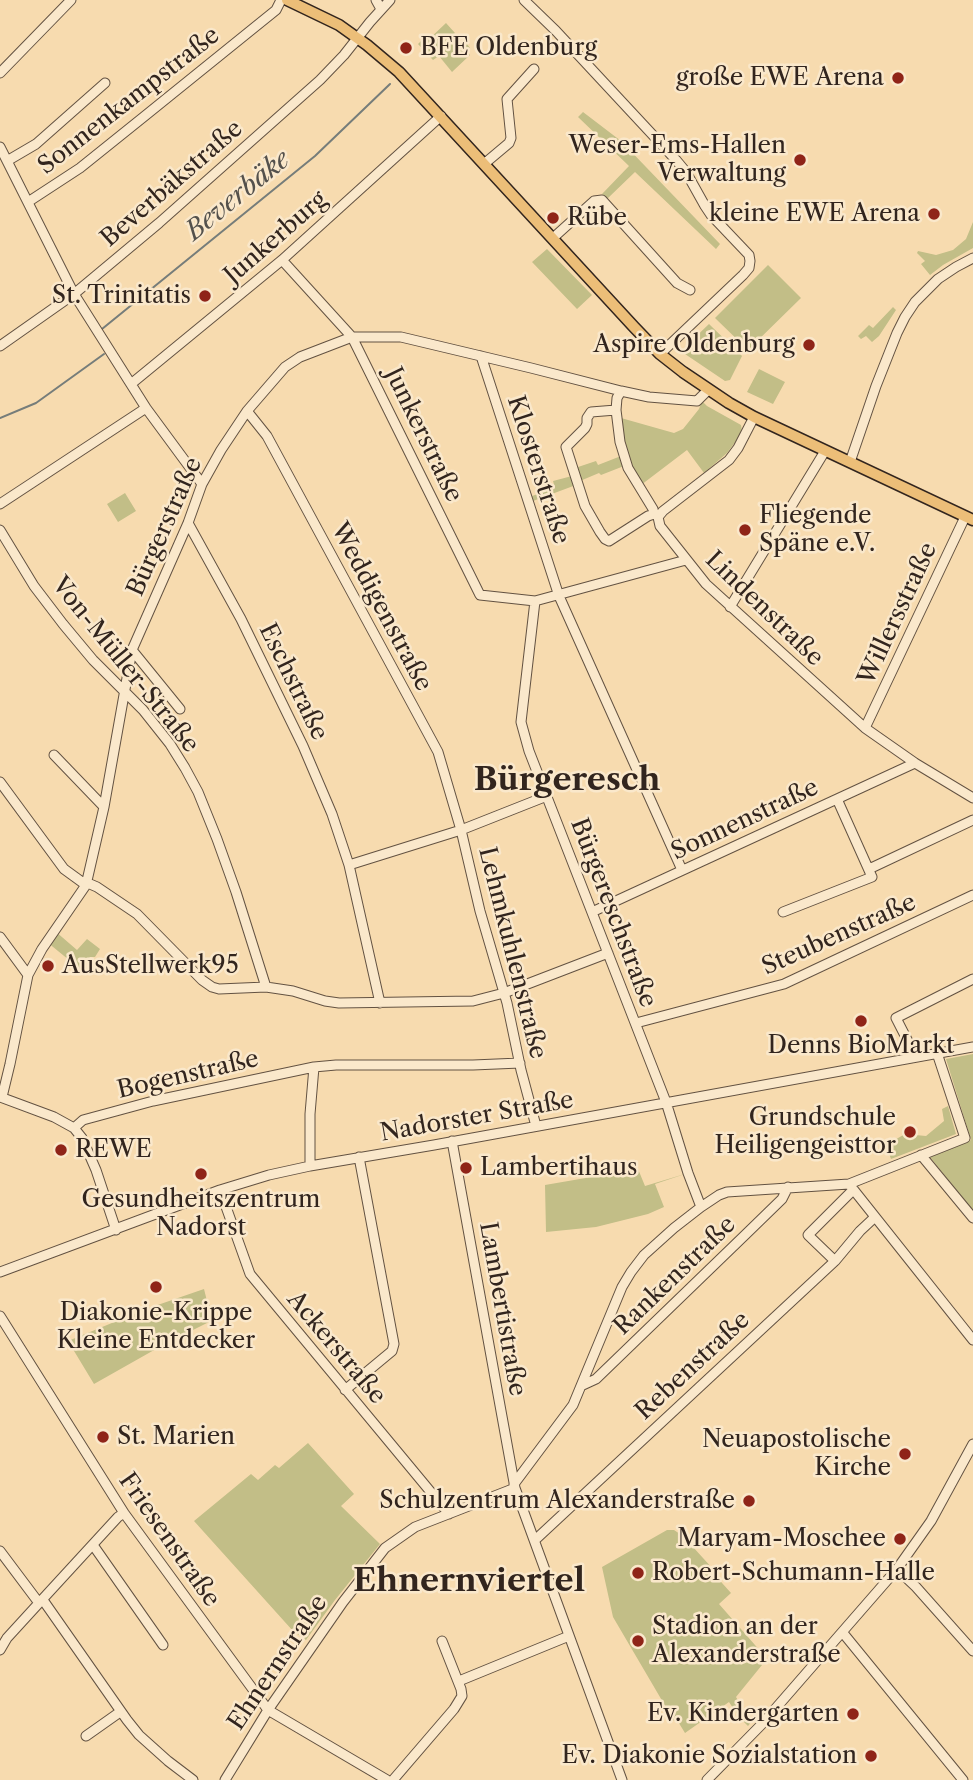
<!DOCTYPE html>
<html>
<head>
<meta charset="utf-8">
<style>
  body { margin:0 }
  canvas { display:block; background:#f7dbaf }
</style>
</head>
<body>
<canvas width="973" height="1780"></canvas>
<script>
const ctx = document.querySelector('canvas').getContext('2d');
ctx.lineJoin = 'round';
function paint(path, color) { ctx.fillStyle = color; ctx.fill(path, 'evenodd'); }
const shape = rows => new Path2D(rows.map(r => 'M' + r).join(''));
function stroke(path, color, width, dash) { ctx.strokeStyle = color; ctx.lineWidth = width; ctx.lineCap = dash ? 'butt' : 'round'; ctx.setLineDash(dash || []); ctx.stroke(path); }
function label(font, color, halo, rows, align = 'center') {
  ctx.font = font + ' "Libre Caslon Text",serif'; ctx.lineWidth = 5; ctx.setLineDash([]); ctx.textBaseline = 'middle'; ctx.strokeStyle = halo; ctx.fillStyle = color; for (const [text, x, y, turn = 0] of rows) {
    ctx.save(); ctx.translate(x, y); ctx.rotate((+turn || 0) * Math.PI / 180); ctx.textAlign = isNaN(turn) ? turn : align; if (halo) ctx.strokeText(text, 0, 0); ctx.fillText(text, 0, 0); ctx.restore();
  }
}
paint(shape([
  [446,23,455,33,448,40,459,51,467,44,470,48,467,51,470,55,452,72,439,56,433,60,418,44,425,37,428,40],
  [583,112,621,141,720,244,716,249,635,172,607,199,602,194,629,166,578,117],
  [973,222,973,248,943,265,930,275,921,264,925,261,917,253,918,251,936,255,953,250,966,239],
  [547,249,592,295,577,309,532,262],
  [768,265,801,298,748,350,715,318],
  [893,307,896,310,879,336,872,342,866,336,861,339,858,336,869,325,873,328],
  [709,324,742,356,730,380,725,381,685,354,685,347],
  [759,369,785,382,773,404,747,392],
  [702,401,707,406,741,425,742,431,736,441,727,453,704,473,687,450,641,485,630,461,624,442,621,418,674,433,683,429,699,409],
  [621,456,624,466,601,475,599,473,580,481,575,468,596,461,598,465],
  [572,476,576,485,533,501,532,496,555,488,553,481],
  [125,493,136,511,118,522,107,504],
  [55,931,77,950,87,939,100,949,95,957,90,957,80,969,47,942],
  [973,1054,973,1211,930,1157,971,1140,946,1059],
  [948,1106,956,1134,891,1159,886,1145,905,1134,926,1136,944,1121,942,1109],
  [638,1169,645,1186,688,1173,655,1184,664,1207,648,1214,596,1227,546,1232,545,1185],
  [204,1289,207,1301,217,1318,163,1345,94,1384,68,1341,146,1309],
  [308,1443,354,1494,341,1506,380,1544,335,1600,306,1640,293,1631,194,1521,251,1474,258,1480,275,1465,279,1468],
  [667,1530,674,1530,683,1536,713,1569,714,1574,731,1593,719,1604,762,1653,757,1660,762,1665,736,1697,745,1712,753,1720,748,1726,739,1717,729,1702,685,1733,677,1720,674,1721,613,1617,602,1567]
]), '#c2be87');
stroke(shape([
  [102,329,315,156,390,84],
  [0,418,36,403,104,354]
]), '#767d7a', 2);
const minor = shape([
  [376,0,381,9],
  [524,0,556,31,676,160,686,172,705,206,711,215,749,255,750,261,749,268,743,275,660,354],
  [0,73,71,0],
  [0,147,74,294,146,408,202,484],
  [7,161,36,144,105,83],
  [484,164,509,143,511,138,507,99,534,69],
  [28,202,80,168,146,115,276,10,281,0],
  [553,238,594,201,602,200,677,283,690,290],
  [282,260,352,337,480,595,535,601],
  [0,346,74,294,159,223,320,80,344,55,370,22,390,0],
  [481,356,559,596,682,870],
  [131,384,282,260,441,116],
  [616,410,620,442,628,468,653,509,654,514,648,516,609,541,605,539,600,532,585,506,566,447,585,428,587,424,587,418,591,412,616,410,617,398,621,391],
  [247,411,267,436,438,752,461,830,480,911,507,1003,521,1070,536,1126],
  [754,417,738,448,729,460,663,511,658,517,660,526,706,584,865,728,915,763,973,798],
  [850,462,876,386,897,333,905,317,915,302,938,279,956,267,973,258],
  [0,504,146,408],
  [188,523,241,619,303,746,332,814,349,865,380,1003],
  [0,530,34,586,63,624,93,660,143,710,170,744,185,768,198,792,217,839,236,892,266,987],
  [686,560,535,601,521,722,529,751,666,1102,688,1173,701,1207],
  [730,607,825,451],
  [132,650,180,709],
  [865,728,965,517],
  [54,755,104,807],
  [0,782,64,869,86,885,90,884,97,887,137,914,202,980,212,987,219,989,266,987,293,991,325,1001,339,1003,473,1001,504,993,608,953],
  [349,865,461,830,547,796],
  [869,869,973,820],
  [592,912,915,763],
  [783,912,872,877,837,799],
  [0,937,28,975],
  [636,1023,784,984,973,895],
  [916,1057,896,1018,973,979],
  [0,1097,54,1117,74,1128,82,1138,96,1170,116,1230],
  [2,1097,10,1064,28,975,42,949,86,885,104,807,132,650,188,523,202,484,221,450,247,411,285,367,300,357,352,337,401,337,531,368,621,391,649,397,697,401,708,390],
  [74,1128,83,1120,153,1101,314,1067,336,1065,473,1065,520,1063],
  [452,1141,515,1488,622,1780],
  [921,1155,973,1218],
  [310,1166,310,1114,314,1067],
  [849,1184,973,1340],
  [220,1190,250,1274,449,1514],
  [835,1261,808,1235,853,1190],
  [0,1272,220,1190,269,1175,310,1166,434,1145,973,1047],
  [0,1316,124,1513,268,1710,387,1780],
  [583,1385,596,1379,745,1235,782,1199,788,1187],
  [345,1390,392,1351,394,1344,359,1157],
  [514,1484,573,1405,622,1287,631,1272,644,1255,674,1228,701,1207,719,1195,727,1192,849,1184,965,1138,937,1053],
  [535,1540,835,1261,860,1231,875,1217],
  [93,1545,163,1645],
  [0,1551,39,1603],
  [897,1569,916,1587,973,1651],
  [43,1600,127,1720,139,1735,168,1761,193,1780],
  [843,1633,963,1780],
  [0,1650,7,1638,39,1603,118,1517,124,1513],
  [459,1681,569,1636],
  [86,1736,120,1712],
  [225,1780,268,1710,343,1602,385,1548,415,1527,515,1488],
  [393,1780,454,1709,462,1696,461,1689,442,1641],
  [707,1780,762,1724,897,1569,931,1521,973,1444]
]);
const major = shape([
  [287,0,339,25,367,45,399,72,634,327,660,354,683,372,729,403,754,417,973,520]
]);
stroke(minor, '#635242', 11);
stroke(major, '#32251e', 13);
stroke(minor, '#fae8cb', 9);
stroke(major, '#ecbe78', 10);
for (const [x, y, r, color] of [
  [406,48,7,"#8f2418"],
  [898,78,7,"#8f2418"],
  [800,160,7,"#8f2418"],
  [934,214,7,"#8f2418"],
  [553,218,7,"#8f2418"],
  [205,296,7,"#8f2418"],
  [809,345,7,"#8f2418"],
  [745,530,7,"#8f2418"],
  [48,966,7,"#8f2418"],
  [861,1021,7,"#8f2418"],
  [910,1132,7,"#8f2418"],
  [61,1150,7,"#8f2418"],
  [466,1168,7,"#8f2418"],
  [201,1174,7,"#8f2418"],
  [156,1287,7,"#8f2418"],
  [103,1437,7,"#8f2418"],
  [905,1454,7,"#8f2418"],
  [749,1501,7,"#8f2418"],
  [900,1539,7,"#8f2418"],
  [638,1573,7,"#8f2418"],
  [638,1641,7,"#8f2418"],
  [853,1714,7,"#8f2418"],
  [871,1756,7,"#8f2418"]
]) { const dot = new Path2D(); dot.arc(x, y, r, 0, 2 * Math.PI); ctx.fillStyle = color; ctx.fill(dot); stroke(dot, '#fae8cb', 2.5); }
label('24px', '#32251e', '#fae8cb', [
  ["BFE Oldenburg",420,48,"left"],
  ["große EWE Arena",884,78],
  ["Weser-Ems-Hallen",786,146],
  ["Verwaltung",786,174],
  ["kleine EWE Arena",920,214],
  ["Rübe",567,218,"left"],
  ["St. Trinitatis",191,296],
  ["Aspire Oldenburg",795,345],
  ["Fliegende",759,516,"left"],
  ["Späne e.V.",759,544,"left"],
  ["AusStellwerk95",62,966,"left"],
  ["Denns BioMarkt",861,1046,"center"],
  ["Grundschule",896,1118],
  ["Heiligengeisttor",896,1146],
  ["REWE",75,1150,"left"],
  ["Lambertihaus",480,1168,"left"],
  ["Gesundheitszentrum",201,1200,"center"],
  ["Nadorst",201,1228,"center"],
  ["Diakonie-Krippe",156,1313,"center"],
  ["Kleine Entdecker",156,1341,"center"],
  ["St. Marien",117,1437,"left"],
  ["Neuapostolische",891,1440],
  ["Kirche",891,1468],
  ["Schulzentrum Alexanderstraße",735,1501],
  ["Maryam-Moschee",886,1539],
  ["Robert-Schumann-Halle",652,1573,"left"],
  ["Stadion an der",652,1627,"left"],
  ["Alexanderstraße",652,1655,"left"],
  ["Ev. Kindergarten",839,1714],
  ["Ev. Diakonie Sozialstation",857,1756]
], 'right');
label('24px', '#32251e', '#fae8cb', [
  ["Sonnenkampstraße",129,101,-38],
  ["Beverbäkstraße",172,184,-41],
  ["Junkerburg",276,238,-41],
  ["Junkerstraße",423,435,64],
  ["Klosterstraße",538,470,72],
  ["Bürgerstraße",165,527,-66],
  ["Weddigenstraße",381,607,62],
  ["Lindenstraße",764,609,44],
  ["Willersstraße",898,614,-65],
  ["Von-Müller-Straße",125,665,51],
  ["Eschstraße",293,682,64],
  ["Sonnenstraße",745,820,-25],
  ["Bürgereschstraße",613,913,69],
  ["Steubenstraße",839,935,-24],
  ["Lehmkuhlenstraße",512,953,76],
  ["Bogenstraße",188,1075,-13],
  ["Nadorster Straße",477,1117,-10],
  ["Rankenstraße",675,1276,-44],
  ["Lambertistraße",502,1309,80],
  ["Ackerstraße",336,1348,50],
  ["Rebenstraße",693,1366,-43],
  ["Friesenstraße",169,1540,55],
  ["Ehnernstraße",278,1663,-56]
]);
label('italic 26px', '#54514c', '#fae8cb', [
  ["Beverbäke",238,196,-39]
]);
label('bold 32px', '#32251e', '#fae8cb', [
  ["Bürgeresch",567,781],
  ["Ehnernviertel",469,1582]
]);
</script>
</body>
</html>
